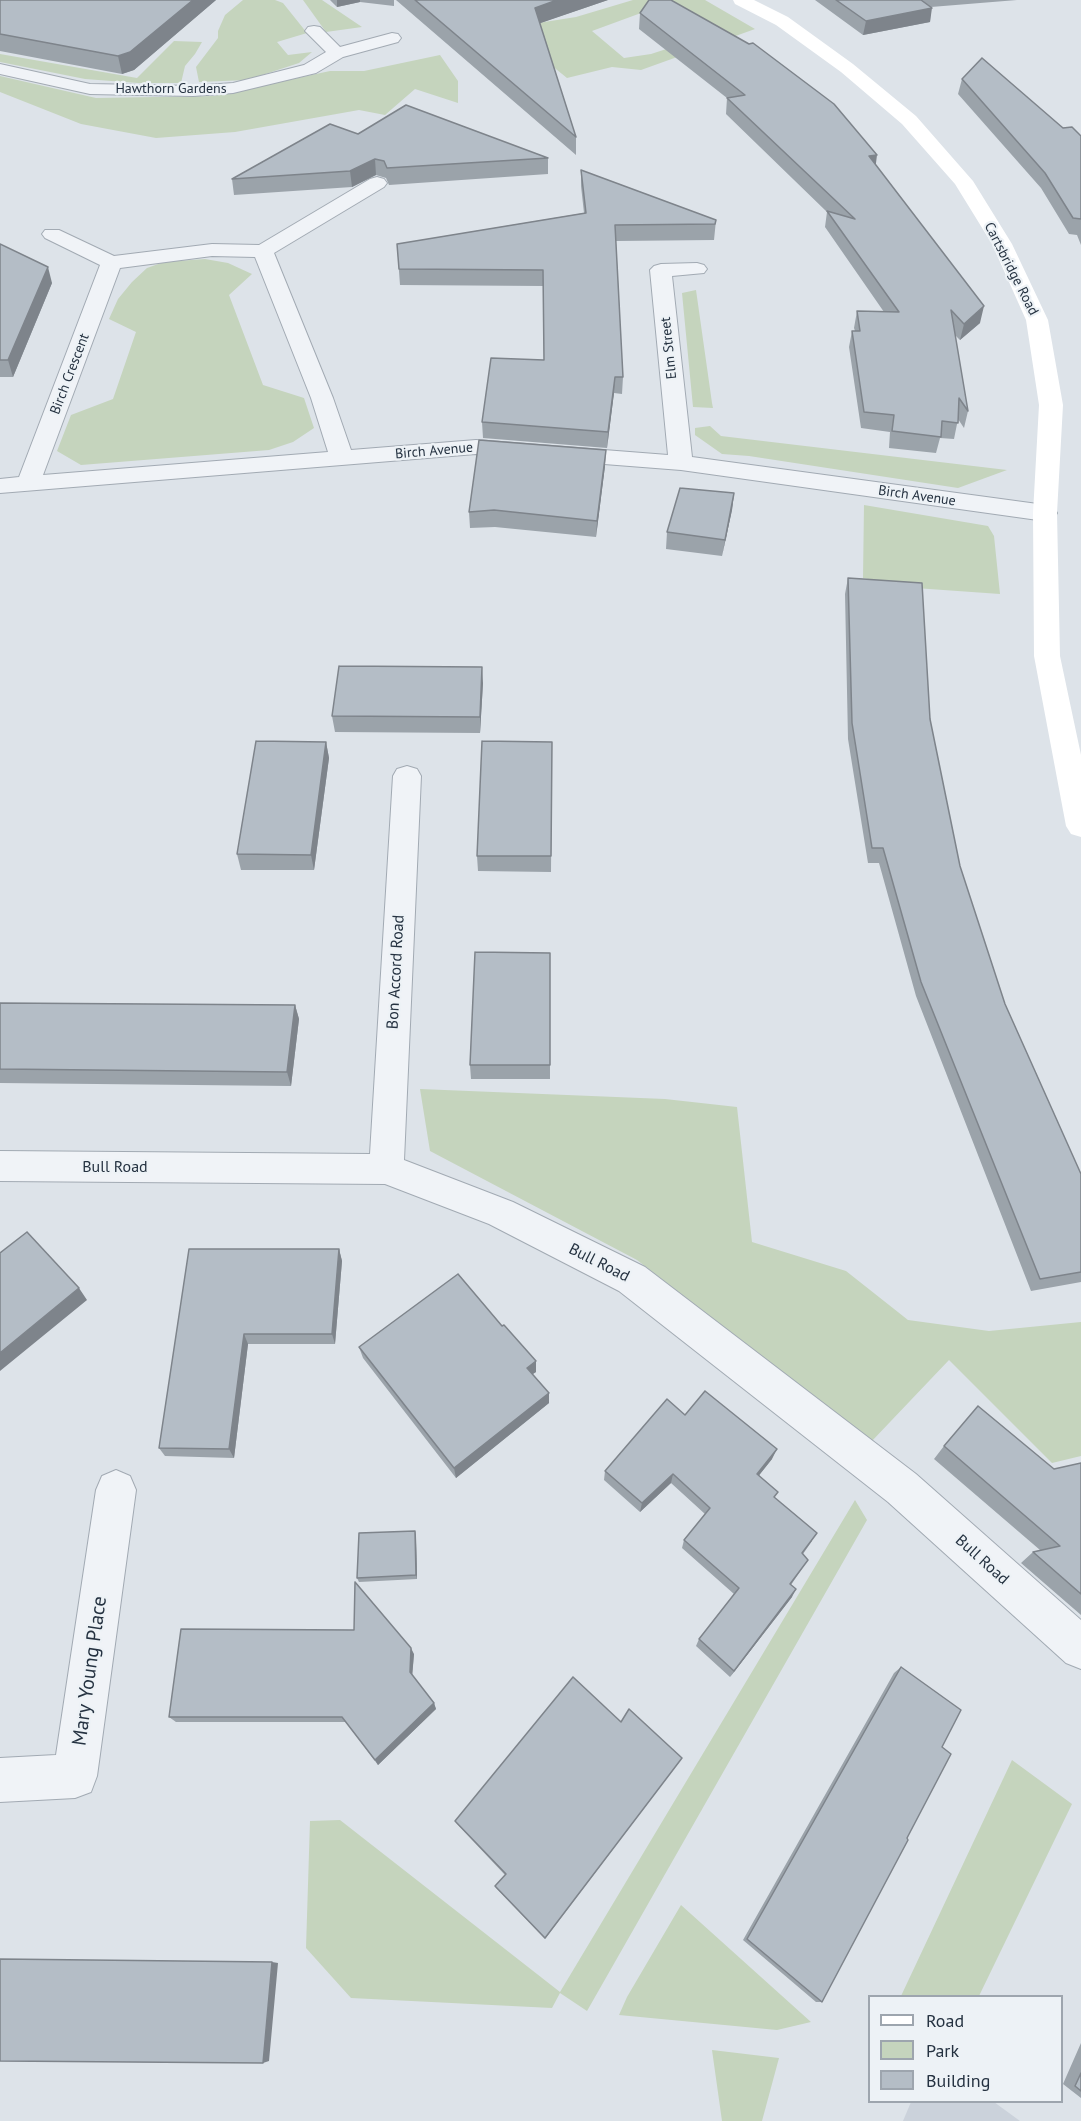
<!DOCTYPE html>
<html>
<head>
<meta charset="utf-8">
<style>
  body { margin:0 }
  #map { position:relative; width:1081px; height:2121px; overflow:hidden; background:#dde3e9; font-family:"PT Sans",sans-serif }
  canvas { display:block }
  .legend { position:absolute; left:868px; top:1995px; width:195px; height:108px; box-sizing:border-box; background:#edf2f6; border:2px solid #9da5ae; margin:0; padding:8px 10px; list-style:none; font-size:18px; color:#253241 }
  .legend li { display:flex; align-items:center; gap:12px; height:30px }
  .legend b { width:30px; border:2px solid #9da5ae }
</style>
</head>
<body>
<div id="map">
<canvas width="1081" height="2121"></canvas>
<ul class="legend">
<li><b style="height:8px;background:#fff"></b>Road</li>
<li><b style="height:16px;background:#c5d4bd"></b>Park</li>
<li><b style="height:16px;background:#b4bdc6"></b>Building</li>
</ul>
</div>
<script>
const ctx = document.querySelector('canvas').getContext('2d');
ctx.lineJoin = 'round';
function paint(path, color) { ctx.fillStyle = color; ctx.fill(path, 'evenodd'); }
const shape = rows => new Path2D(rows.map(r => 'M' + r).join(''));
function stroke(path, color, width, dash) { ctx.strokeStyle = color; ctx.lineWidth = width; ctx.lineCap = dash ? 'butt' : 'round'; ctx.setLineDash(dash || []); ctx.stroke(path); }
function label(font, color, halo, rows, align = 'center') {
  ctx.font = font + ' "PT Sans",sans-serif'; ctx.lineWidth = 4.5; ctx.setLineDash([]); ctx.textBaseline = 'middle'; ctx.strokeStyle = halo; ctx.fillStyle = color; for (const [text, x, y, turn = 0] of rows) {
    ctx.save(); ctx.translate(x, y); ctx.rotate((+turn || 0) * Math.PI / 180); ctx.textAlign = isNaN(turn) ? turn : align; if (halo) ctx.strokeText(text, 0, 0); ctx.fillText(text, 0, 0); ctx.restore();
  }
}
paint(shape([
  [911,2102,994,2102,1020,2121,903,2121]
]), '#cbd2db');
paint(shape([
  [243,0,275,0,283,3,307,33,277,42,288,55,312,52,299,63,247,80,199,82,196,67,218,38,218,31,225,15],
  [303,0,322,0,362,27,326,32],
  [633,0,705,0,755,29,641,70,612,67,567,78,509,31,538,23,576,17],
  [671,2,725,30,651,54,624,58,592,31],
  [174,41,202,42,195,54,185,66,181,83,138,83,85,79,0,62,0,54,137,78],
  [440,55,458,81,458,103,415,89,385,115,359,110,235,132,156,138,81,124,0,92,0,76,96,98,214,96,330,71,364,71],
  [205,259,228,263,252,274,229,295,263,385,304,398,314,428,293,442,269,450,81,465,57,451,71,415,113,399,136,332,109,319,118,299,132,282,147,268,164,262],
  [696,290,712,403,713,408,693,407,682,293],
  [710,426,721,436,1007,470,958,488,749,456,722,454,695,435,695,428],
  [864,505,988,526,994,536,1000,594,915,588,863,578],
  [420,1089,665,1099,737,1107,752,1242,846,1271,908,1320,989,1331,1081,1322,1081,1456,1052,1463,949,1360,871,1442,637,1260,430,1151],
  [855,1500,867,1520,587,2011,560,1993,552,2008,351,1998,306,1948,310,1821,340,1820,560,1992],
  [1012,1760,1072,1804,979,1996,901,1996],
  [681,1905,811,2022,777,2030,619,2015,627,1997],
  [712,2050,779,2058,762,2121,722,2121]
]), '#c5d4bd');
const street = shape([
  [314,26,320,27,340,47,392,33,398,34,401,38,398,42,343,57,316,73,233,93,193,96,90,94,0,74,0,64,90,84,193,86,233,83,304,65,326,52,305,31,308,27,314,26],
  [377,177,384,179,387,183,384,187,274,253,333,398,351,450,476,440,668,455,650,270,654,266,661,264,697,263,704,265,707,269,704,273,672,276,692,457,1045,505,1054,508,1057,513,1054,518,1045,521,681,470,476,454,0,493,0,479,19,477,100,265,45,238,42,234,45,230,59,230,114,256,212,244,259,245,370,179,377,177],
  [212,256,255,257,311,398,328,452,43,475,120,268,212,256],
  [407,766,417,769,421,776,404,1160,513,1202,645,1267,916,1474,1081,1620,1081,1669,1066,1663,888,1502,619,1291,489,1224,385,1184,0,1181,0,1151,370,1154,393,776,397,769,407,766],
  [116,1470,130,1476,136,1490,97,1776,91,1792,75,1798,0,1802,0,1758,56,1755,96,1490,102,1476,116,1470]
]);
stroke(street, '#a2aab3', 2);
paint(street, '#f0f3f7');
paint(shape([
  [733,0,754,0,788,17,853,64,916,116,973,181,1012,244,1048,320,1063,405,1057,513,1060,656,1081,755,1081,837,1071,834,1066,826,1034,656,1033,513,1039,405,1026,320,992,244,955,184,902,124,841,72,776,25,735,4,733,0]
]), '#fff');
paint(shape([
  [0,0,216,0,134,70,122,74,0,51],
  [330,0,394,0,394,6,360,2,337,7],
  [396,0,608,0,540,23,576,137,576,155],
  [815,0,1017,0,931,7,930,22,863,35],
  [640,13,876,165,980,323,960,340,955,335,968,411,964,428,958,419,954,439,940,438,936,453,889,448,890,432,861,428,849,347,852,331,855,331,854,328,857,311,884,312,825,227,827,212,726,114,727,98,639,29],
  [962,79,1081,136,1081,245,1077,235,1069,234,1041,188,958,94],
  [358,134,548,158,548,174,389,185,386,178,376,175,352,187,234,195,232,179],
  [581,170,716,220,714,240,616,241,623,377,622,394,614,393,607,448,483,438,482,422,544,360,543,286,400,285,397,244,584,213,581,186],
  [0,244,52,283,13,377,0,377],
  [605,466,596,537,495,527,470,528,469,512],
  [734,493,732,510,722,556,666,549,667,532],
  [848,578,930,719,960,866,1005,1004,1081,1174,1081,1282,1031,1291,916,996,879,863,868,863,848,739,845,594],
  [483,683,480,733,335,732,332,716],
  [326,742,329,758,314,870,241,870,237,854],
  [552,742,551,872,478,871,477,856],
  [550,953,550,1079,471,1079,470,1065],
  [0,1003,295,1005,299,1019,291,1086,0,1083],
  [189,1249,339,1249,342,1261,335,1344,248,1344,234,1458,165,1456,159,1448],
  [359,1347,536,1372,532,1374,549,1403,456,1478,363,1358],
  [685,1415,772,1459,759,1475,775,1498,812,1541,803,1554,803,1567,791,1585,792,1597,730,1677,696,1646,699,1639,734,1594,682,1548,684,1540,705,1514,671,1483,640,1512,604,1480,605,1471],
  [944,1446,1054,1469,1081,1463,1081,1615,1021,1563,1033,1552,1040,1550,934,1459],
  [415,1531,416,1536,417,1579,359,1582,357,1578],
  [414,1654,412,1675,434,1703,436,1709,378,1765,346,1722,176,1722,169,1717],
  [901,1667,942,1747,907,1838,822,2002,816,2002,743,1940,894,1673],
  [621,1722,679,1762,545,1939,496,1888,495,1886,505,1875,457,1824,455,1821],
  [1081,2043,1081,2098,1063,2084]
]), '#9ba3aa');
paint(shape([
  [193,0,216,0,134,70,122,74,118,56],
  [337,0,360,0,360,2,337,7],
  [557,0,608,0,535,25,535,8],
  [932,8,930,22,863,35,866,21],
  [877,155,875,171,869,156],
  [375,159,376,175,352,187,350,171],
  [48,267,52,283,13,377,8,360],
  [984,306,980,323,960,340,964,324],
  [615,377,614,393,607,448,608,432],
  [606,450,605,466,596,537,597,521],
  [734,493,732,510,722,556,725,540],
  [482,667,483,683,480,733,480,717],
  [326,742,329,758,314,870,311,855],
  [295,1005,299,1019,291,1086,287,1072],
  [339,1249,342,1261,335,1344,332,1334],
  [79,1288,87,1300,0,1371,0,1353],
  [244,1334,248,1344,234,1458,229,1449],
  [536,1361,536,1372,527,1378,527,1368],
  [549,1393,549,1403,456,1478,454,1468],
  [777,1449,772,1459,753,1483,757,1474],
  [673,1474,671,1483,640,1512,642,1503],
  [415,1531,416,1536,417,1579,416,1575],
  [796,1589,792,1597,730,1677,734,1671],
  [411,1648,414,1654,412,1678,410,1672],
  [434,1703,436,1709,378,1765,375,1760],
  [272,1962,278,1963,269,2061,263,2063]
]), '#7e848b');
const building = shape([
  [0,0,193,0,130,52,118,56,0,34,0,0],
  [415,0,557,0,535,8,576,137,415,0],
  [649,0,671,0,749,44,753,43,834,104,877,155,869,156,984,306,964,324,951,310,968,411,959,398,958,423,942,421,941,437,892,431,894,415,864,412,852,331,860,331,857,311,899,312,827,211,855,219,727,98,745,95,640,13,649,0],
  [836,0,921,0,932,8,866,21,836,0],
  [982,58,1063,128,1072,127,1081,136,1081,219,1073,218,1045,173,962,79,982,58],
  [406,105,548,158,387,168,384,161,375,159,350,171,232,179,330,124,358,134,406,105],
  [581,170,716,220,715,224,615,225,623,377,615,377,608,432,482,422,491,358,544,360,543,270,399,269,397,244,586,213,581,170],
  [0,244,48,267,8,360,0,360,0,244],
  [479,440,606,450,597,521,494,510,469,512,479,440],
  [680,488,734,493,725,540,667,532,680,488],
  [848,578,922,583,930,719,960,866,1005,1004,1081,1174,1081,1272,1040,1279,921,982,883,848,872,848,852,723,848,578],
  [339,666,482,667,480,717,332,716,339,666],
  [256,741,326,742,311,855,237,854,256,741],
  [482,741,552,742,551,856,477,856,482,741],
  [475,952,550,953,550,1065,470,1065,475,952],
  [0,1003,295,1005,287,1072,0,1069,0,1003],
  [27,1232,79,1288,0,1353,0,1253,27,1232],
  [189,1249,339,1249,332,1334,244,1334,229,1449,159,1448,189,1249],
  [458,1274,502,1326,504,1325,536,1361,527,1368,549,1393,454,1468,359,1347,458,1274],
  [705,1391,777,1449,757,1474,778,1492,774,1497,817,1533,802,1553,808,1560,790,1584,796,1589,734,1671,699,1639,739,1588,684,1540,710,1508,673,1474,642,1503,605,1471,667,1399,685,1415,705,1391],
  [978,1406,1054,1469,1081,1463,1081,1594,1033,1552,1060,1546,944,1446,978,1406],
  [415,1531,416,1575,357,1578,359,1533,415,1531],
  [355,1582,411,1648,410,1672,434,1703,375,1760,342,1717,169,1717,181,1629,354,1630,355,1582],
  [901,1667,961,1710,942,1747,951,1754,907,1838,908,1840,822,2002,747,1939,901,1667],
  [573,1677,621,1722,629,1709,682,1758,545,1938,495,1886,506,1874,455,1821,573,1677],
  [0,1959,272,1962,263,2063,0,2061,0,1959],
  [1081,2073,1081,2091,1075,2086,1081,2073]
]);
paint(building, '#b4bdc6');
stroke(building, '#7e848b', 1.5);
label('14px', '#253241', '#edf2f6', [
  ["Hawthorn Gardens",171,89],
  ["Cartsbridge Road",1011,269,63],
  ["Elm Street",669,348,-96],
  ["Birch Crescent",70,374,-69],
  ["Birch Avenue",434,451,-5],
  ["Birch Avenue",917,496,8]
]);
label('16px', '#253241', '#edf2f6', [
  ["Bon Accord Road",396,972,-87],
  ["Bull Road",115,1167],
  ["Bull Road",599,1263,27],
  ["Bull Road",982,1560,42]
]);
label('20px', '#253241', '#edf2f6', [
  ["Mary Young Place",90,1671,-82]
]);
</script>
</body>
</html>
